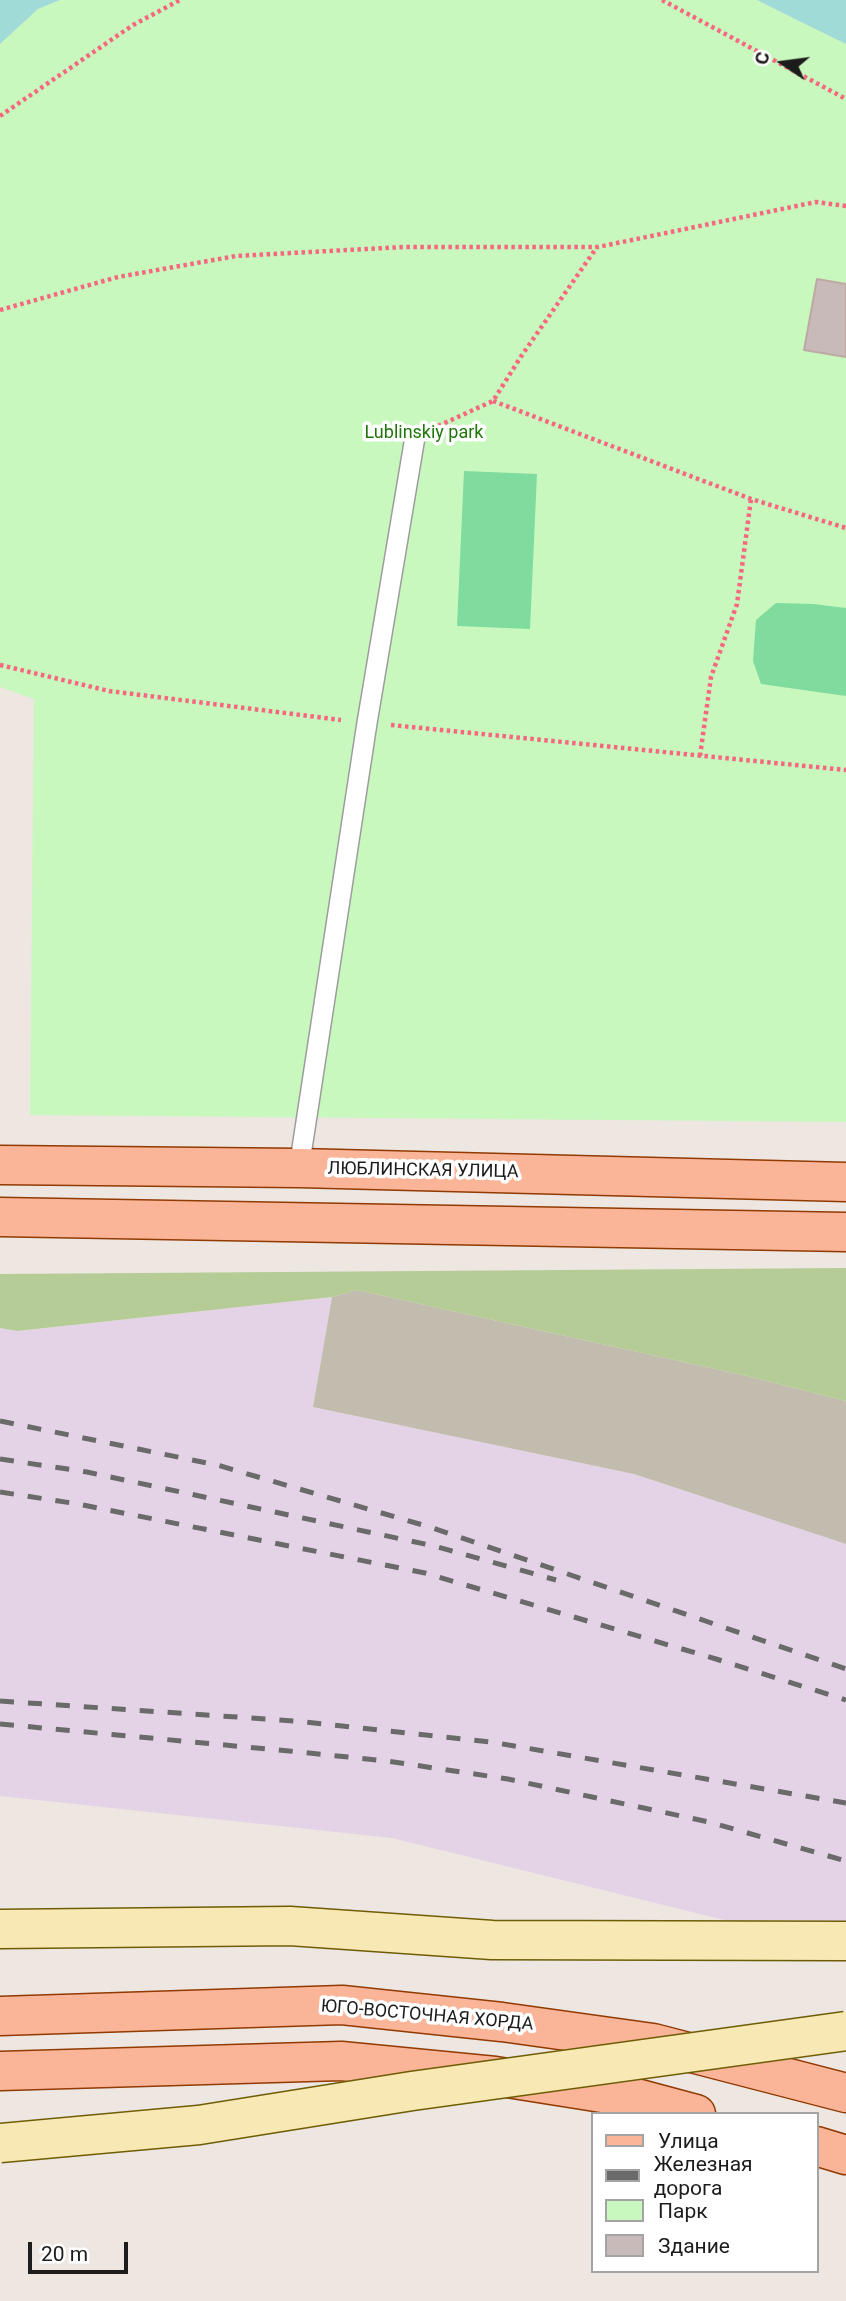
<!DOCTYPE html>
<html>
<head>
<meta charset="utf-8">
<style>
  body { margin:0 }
  #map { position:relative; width:846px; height:2301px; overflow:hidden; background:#ede6e1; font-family:Roboto,sans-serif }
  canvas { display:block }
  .legend { position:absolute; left:591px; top:2112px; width:228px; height:161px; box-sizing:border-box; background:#fff; border:2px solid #a4a4a4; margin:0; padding:9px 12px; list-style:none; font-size:21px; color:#1c1c1c }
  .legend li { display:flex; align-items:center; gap:14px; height:35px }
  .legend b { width:35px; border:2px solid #a4a4a4 }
  .north { position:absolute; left:748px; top:28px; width:70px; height:70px; -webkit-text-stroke:5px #fff; paint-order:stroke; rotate:283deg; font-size:19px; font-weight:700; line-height:28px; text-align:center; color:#1c1c1c }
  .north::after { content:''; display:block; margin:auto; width:24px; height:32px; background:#1c1c1c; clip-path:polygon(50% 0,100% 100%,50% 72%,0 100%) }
  .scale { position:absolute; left:28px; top:2242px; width:100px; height:32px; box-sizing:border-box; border:4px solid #1c1c1c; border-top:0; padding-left:9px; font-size:21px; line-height:24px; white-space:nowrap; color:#1c1c1c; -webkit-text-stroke:5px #fff; paint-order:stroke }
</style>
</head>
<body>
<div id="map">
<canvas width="846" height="2301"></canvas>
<ul class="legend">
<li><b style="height:9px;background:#fab599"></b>Улица</li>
<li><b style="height:9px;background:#6a6a6a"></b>Железная дорога</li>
<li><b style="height:19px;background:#c8f8bd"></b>Парк</li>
<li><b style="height:19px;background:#c8bab8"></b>Здание</li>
</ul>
<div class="north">С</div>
<div class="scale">20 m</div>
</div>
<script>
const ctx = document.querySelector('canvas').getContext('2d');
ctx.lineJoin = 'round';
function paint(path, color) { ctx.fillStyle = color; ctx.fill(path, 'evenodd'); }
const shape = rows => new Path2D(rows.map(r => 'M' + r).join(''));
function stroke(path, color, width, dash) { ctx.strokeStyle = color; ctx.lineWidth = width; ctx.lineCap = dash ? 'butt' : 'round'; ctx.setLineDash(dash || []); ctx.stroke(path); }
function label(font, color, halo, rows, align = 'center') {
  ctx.font = font + ' Roboto,sans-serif'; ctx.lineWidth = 7; ctx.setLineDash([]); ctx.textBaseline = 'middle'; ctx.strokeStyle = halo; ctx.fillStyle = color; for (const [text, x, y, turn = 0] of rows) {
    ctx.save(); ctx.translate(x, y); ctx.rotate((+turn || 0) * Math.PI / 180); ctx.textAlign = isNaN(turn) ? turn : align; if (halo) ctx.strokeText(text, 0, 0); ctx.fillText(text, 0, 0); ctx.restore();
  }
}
paint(shape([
  [332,1297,313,1407,634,1474,846,1544,846,1950,392,1838,0,1796,0,1328,18,1331]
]), '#e4d3e6');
paint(shape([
  [357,1290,747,1376,846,1401,846,1544,634,1474,313,1407,332,1297]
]), '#c1bcad');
paint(shape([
  [846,1268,846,1401,747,1376,357,1290,332,1297,17,1331,0,1328,0,1274]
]), '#b5cc96');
paint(shape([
  [60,0,757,0,846,44,846,1122,30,1115,34,699,0,687,0,44,38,9]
]), '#c8f8bd');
paint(shape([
  [464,471,537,474,530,629,457,626],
  [776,603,813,604,846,608,846,696,761,684,753,661,756,620]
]), '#7fdc9e');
paint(shape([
  [0,0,60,0,38,9,0,44],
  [757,0,846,0,846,44,803,23]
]), '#a1dbd8');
const building = shape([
  [817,279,846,284,846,357,804,350,817,279]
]);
paint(building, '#c8bab8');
stroke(building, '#bea8a4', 2);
const service = shape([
  [299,1168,367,723,415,437]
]);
const secondary = shape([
  [0,1929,290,1926,492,1940,846,1941]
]);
const primary = shape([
  [0,1165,299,1168,846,1182],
  [0,1217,846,1232],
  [0,2016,342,2005,502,2022,653,2043,846,2093],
  [0,2071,341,2061,495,2076,640,2099,696,2114],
  [816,2146,846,2155]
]);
stroke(service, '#9d9d9d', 22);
stroke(secondary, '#6f5d06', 41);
stroke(primary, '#913a02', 41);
stroke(shape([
  [662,0,846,99],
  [0,116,133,25,180,0],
  [0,310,118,277,236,256,403,247,598,247,816,202,846,206],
  [493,401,751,499,846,528],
  [438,426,493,401,522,355,597,247],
  [0,665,109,691,341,720],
  [391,725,846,770],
  [700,756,711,677,737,604,751,499]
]), '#f86780', 4.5, [3.5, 3.5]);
stroke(service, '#fff', 19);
stroke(secondary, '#f8e9b4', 38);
stroke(primary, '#fab599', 38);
stroke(shape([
  [0,1421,217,1465,433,1528,846,1669],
  [0,1459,87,1472,434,1546,556,1580],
  [0,1492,78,1504,425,1573,716,1659,846,1700],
  [0,1701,295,1721,491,1742,846,1803],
  [0,1724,289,1751,387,1761,508,1779,709,1822,846,1861]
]), '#6a6a6a', 5, [14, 14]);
const secondaryBridge = shape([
  [0,2143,199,2125,412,2091,846,2031]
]);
stroke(secondaryBridge, '#6f5d06', 41, []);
stroke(secondaryBridge, '#f8e9b4', 38);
label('18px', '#21770c', '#fff', [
  ["Lublinskiy park",424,433]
]);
label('18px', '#1c1c1c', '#fff', [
  ["ЛЮБЛИНСКАЯ УЛИЦА",423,1171,1],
  ["ЮГО-ВОСТОЧНАЯ ХОРДА",427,2016,5]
]);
</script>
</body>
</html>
